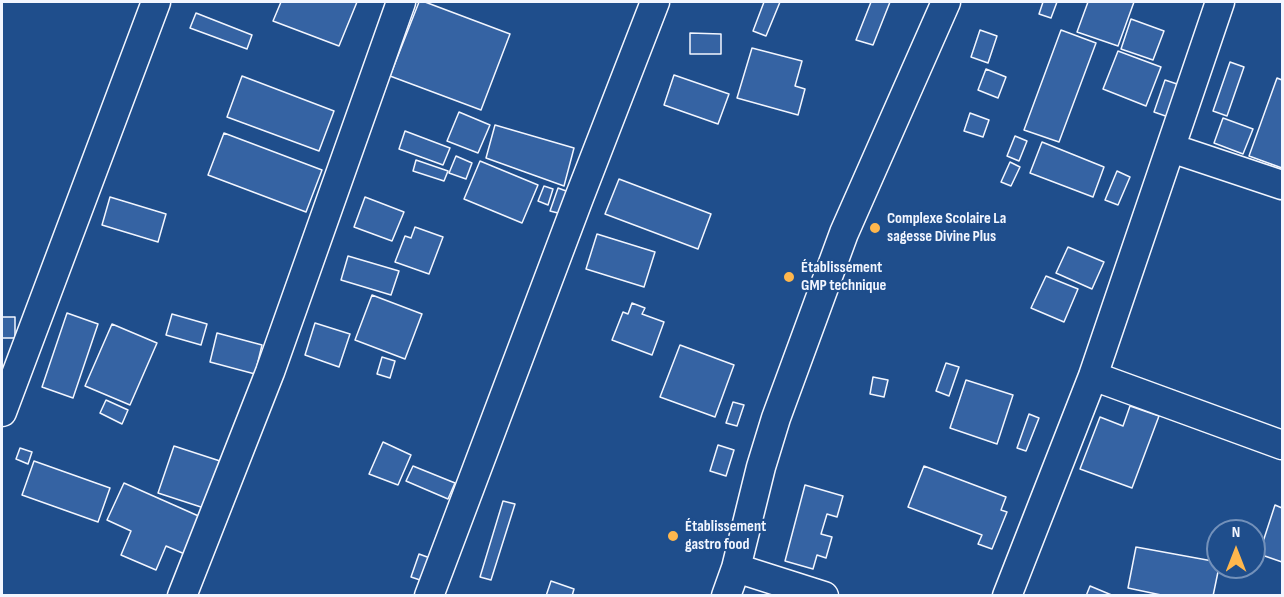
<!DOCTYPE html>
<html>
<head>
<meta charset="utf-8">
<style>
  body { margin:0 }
  #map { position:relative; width:1284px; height:597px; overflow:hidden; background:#1f4e8c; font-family:"Sofia Sans Condensed",sans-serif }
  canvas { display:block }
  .frame { position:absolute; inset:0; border:3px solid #f2f6ff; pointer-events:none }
  .north { position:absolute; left:1206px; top:519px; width:60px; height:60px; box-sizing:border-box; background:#1f4e8c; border:2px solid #7391ba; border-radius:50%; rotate:0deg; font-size:16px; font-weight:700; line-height:24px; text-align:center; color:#f2f6ff }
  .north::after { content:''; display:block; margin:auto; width:21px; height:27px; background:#ffb74d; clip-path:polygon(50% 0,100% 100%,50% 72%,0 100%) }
</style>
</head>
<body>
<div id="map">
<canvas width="1284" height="597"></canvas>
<div class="frame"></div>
<div class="north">N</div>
</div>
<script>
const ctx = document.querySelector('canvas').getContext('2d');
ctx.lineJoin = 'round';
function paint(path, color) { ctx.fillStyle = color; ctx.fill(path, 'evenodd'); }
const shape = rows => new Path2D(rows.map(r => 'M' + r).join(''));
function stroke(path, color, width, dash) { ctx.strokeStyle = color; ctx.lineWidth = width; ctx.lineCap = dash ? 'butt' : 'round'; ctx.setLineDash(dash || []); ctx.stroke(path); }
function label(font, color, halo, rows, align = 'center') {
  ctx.font = font + ' "Sofia Sans Condensed",sans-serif'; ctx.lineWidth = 4.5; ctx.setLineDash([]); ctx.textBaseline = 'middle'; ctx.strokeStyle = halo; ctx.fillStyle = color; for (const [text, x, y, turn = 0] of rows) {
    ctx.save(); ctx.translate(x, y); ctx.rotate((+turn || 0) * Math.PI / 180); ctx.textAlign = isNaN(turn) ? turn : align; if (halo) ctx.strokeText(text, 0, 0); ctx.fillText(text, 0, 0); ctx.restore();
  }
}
const building = shape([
  [281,2,357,2,339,46,273,21,281,2],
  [419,2,425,2,510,34,481,110,390,76,419,2],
  [764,2,780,2,766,36,753,31,764,2],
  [871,2,890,2,873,45,856,40,871,2],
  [1043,2,1057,2,1051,18,1039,14,1043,2],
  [1088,2,1134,2,1118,46,1077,32,1088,2],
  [196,13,252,35,247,49,190,28,196,13],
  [1131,19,1164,31,1153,60,1121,49,1131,19],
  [980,30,997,36,988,63,971,57,980,30],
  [1061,30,1096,43,1059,142,1024,130,1061,30],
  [690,33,721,34,721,54,690,54,690,33],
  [752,48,802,61,795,86,805,89,798,115,737,98,752,48],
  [1118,51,1161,67,1146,106,1103,89,1118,51],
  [1230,62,1244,67,1227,116,1213,111,1230,62],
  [986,69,1006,77,998,98,978,90,986,69],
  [674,75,729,94,718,124,664,105,674,75],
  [242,76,334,111,319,151,227,117,242,76],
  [1277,78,1282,80,1282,168,1249,156,1277,78],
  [1165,80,1189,88,1177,120,1154,112,1165,80],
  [459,112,490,125,478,153,447,141,459,112],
  [970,113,989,120,983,137,964,131,970,113],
  [1223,118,1253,129,1243,154,1214,143,1223,118],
  [495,125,574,148,564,186,486,158,495,125],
  [405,131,450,148,443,165,399,149,405,131],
  [224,133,322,170,306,212,208,175,224,133],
  [1015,136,1027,141,1019,161,1007,156,1015,136],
  [1042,142,1104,167,1093,197,1030,173,1042,142],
  [456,156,472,163,466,179,449,173,456,156],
  [416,160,448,171,444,181,413,171,416,160],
  [480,161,538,185,522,223,464,199,480,161],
  [1010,162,1020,167,1011,186,1001,182,1010,162],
  [1117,171,1130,177,1118,205,1105,200,1117,171],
  [619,179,711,214,698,249,605,214,619,179],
  [544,186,553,189,548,205,538,201,544,186],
  [558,188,569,192,562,214,550,211,558,188],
  [110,197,166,214,158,242,102,225,110,197],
  [365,197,404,212,392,241,354,227,365,197],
  [415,227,443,237,429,274,395,262,405,236,411,238,415,227],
  [597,234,655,252,644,287,586,269,597,234],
  [1068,247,1104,262,1092,289,1056,273,1068,247],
  [348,256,399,271,391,295,341,280,348,256],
  [1046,276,1078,289,1064,322,1031,308,1046,276],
  [372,295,422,314,405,359,355,340,372,295],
  [632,303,645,308,642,314,664,322,652,355,612,340,623,312,628,314,632,303],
  [67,313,98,324,73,398,42,387,67,313],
  [172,314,207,324,201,345,166,335,172,314],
  [2,317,15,317,15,338,2,338,2,317],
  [315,323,350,334,339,367,305,355,315,323],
  [112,324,157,343,130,405,85,386,112,324],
  [217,333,262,345,255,374,210,362,217,333],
  [680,345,734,365,715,417,660,397,680,345],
  [382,357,395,361,390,378,377,374,382,357],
  [946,363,959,367,949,396,936,391,946,363],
  [873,377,888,380,884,397,870,394,873,377],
  [966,380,1013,395,997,444,950,428,966,380],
  [106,400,128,410,122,424,100,413,106,400],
  [733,402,744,405,737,426,726,423,733,402],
  [1130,406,1159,416,1132,488,1080,469,1100,417,1123,426,1130,406],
  [1029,414,1039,418,1026,451,1017,448,1029,414],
  [383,442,411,455,398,485,369,474,383,442],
  [718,445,734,450,726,476,710,471,718,445],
  [174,446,220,461,204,508,158,493,174,446],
  [20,448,32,452,28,464,16,459,20,448],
  [34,461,110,488,98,522,22,495,34,461],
  [413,466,455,483,448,499,406,481,413,466],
  [924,466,1006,497,1001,510,1007,512,992,549,978,544,982,535,908,507,924,466],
  [124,483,203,518,187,555,166,546,156,570,121,555,131,531,107,520,124,483],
  [805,485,843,496,837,517,827,514,821,534,832,537,826,558,817,555,813,569,785,561,805,485],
  [503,501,515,504,491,580,480,577,503,501],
  [1275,505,1282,508,1282,562,1259,554,1275,505],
  [1136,547,1218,562,1219,567,1213,596,1166,596,1128,588,1136,547],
  [419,554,430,558,423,581,411,577,419,554],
  [551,581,574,589,572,596,546,596,551,581],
  [1090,586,1114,596,1086,596,1090,586]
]);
paint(building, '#3563a3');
stroke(building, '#f2f6ff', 1.5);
const minor = shape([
  [1171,148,1282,185],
  [1093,376,1282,445],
  [2,412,156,2],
  [736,568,824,596],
  [182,596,270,372,401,2],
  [429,596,579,198,655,2],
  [726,596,736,568,761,467,776,418,844,233,946,2],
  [1007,596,1093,376,1220,2]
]);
stroke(minor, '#f2f6ff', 31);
stroke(minor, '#1f4e8c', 28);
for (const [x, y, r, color] of [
  [875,228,6,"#ffb74d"],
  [789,277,6,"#ffb74d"],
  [673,536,6,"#ffb74d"]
]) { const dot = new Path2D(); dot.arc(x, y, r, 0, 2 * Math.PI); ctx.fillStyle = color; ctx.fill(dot); stroke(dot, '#1f4e8c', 2); }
label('bold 16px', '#f2f6ff', '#1f4e8c', [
  ["Complexe Scolaire La",887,219],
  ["sagesse Divine Plus",887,237],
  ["Établissement",801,268],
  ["GMP technique",801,286],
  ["Établissement",685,527],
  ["gastro food",685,545]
], 'left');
</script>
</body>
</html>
